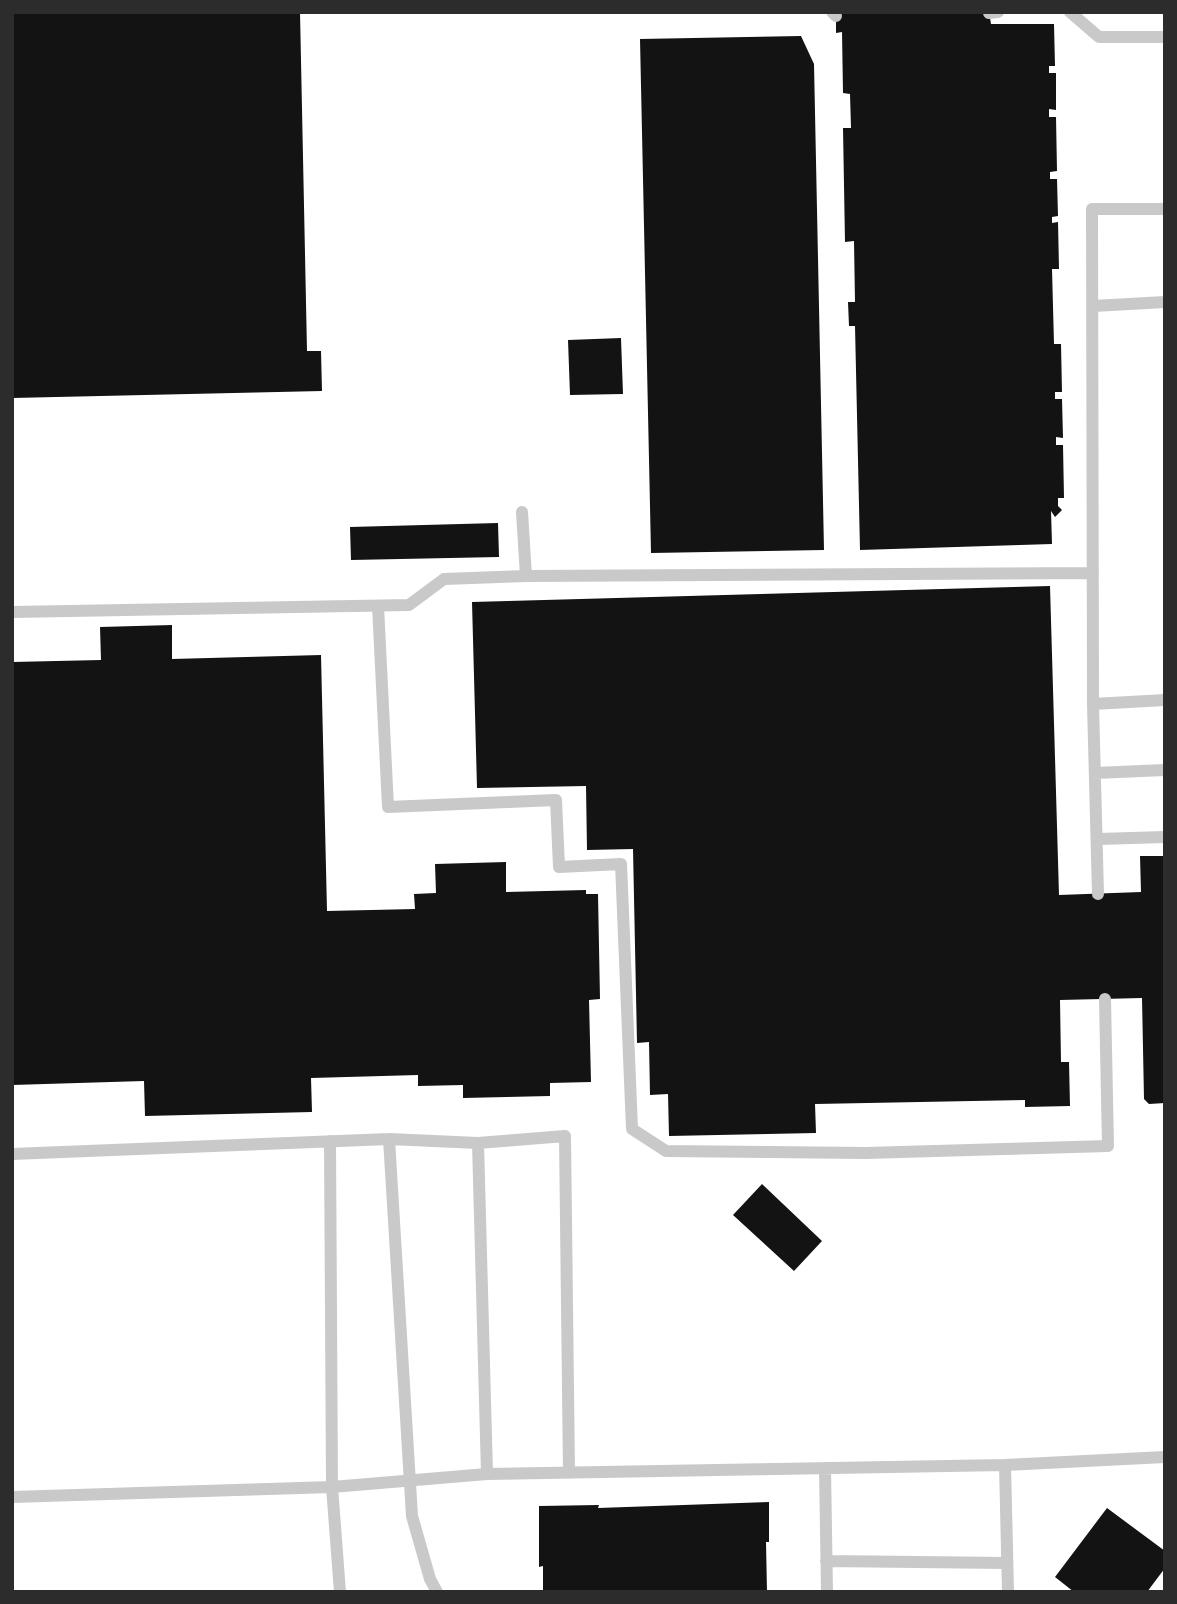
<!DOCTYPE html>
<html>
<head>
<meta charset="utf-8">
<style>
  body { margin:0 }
  #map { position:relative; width:1177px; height:1604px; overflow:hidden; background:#fff; font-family:Helvetica,sans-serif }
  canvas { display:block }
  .frame { position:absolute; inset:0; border:14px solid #2c2c2c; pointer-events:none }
</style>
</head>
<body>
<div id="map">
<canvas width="1177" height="1604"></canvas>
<div class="frame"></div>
</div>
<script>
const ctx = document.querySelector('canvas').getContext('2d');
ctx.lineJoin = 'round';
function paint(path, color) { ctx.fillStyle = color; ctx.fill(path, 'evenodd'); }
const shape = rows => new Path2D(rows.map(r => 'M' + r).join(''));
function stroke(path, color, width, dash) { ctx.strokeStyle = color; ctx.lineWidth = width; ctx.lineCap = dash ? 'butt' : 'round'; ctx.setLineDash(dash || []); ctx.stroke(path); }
paint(shape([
  [12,12,300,12,307,351,321,351,322,391,12,398],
  [836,12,989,12,991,24,1054,24,1055,66,1049,66,1049,73,1056,73,1056,110,1049,109,1049,117,1056,117,1057,171,1050,172,1050,179,1057,179,1058,216,1052,217,1052,223,1058,222,1059,269,1052,269,1054,344,1061,344,1062,392,1055,392,1055,399,1062,399,1063,438,1056,437,1056,445,1063,445,1064,498,1058,498,1058,506,1062,510,1055,517,1051,511,1052,544,860,550,855,326,849,326,848,302,855,302,854,241,845,242,843,128,851,128,850,94,843,93,842,32,836,33],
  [801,36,814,64,824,550,651,553,640,39],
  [621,338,623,394,570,395,568,340],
  [498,523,499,557,351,560,350,527],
  [1050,586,1059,895,1141,892,1140,856,1165,856,1165,1103,1149,1104,1144,1099,1142,998,1060,1000,1061,1062,1069,1062,1070,1106,1025,1107,1025,1100,815,1104,816,1133,669,1136,668,1094,650,1095,649,1042,637,1043,633,849,587,850,586,786,477,788,472,602],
  [172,625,172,659,321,655,327,911,415,909,414,894,436,893,435,864,506,862,506,892,586,890,586,894,598,894,600,999,589,1000,591,1082,550,1083,550,1096,463,1098,463,1085,418,1086,418,1075,311,1078,312,1112,145,1116,144,1081,12,1085,12,662,101,660,100,627],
  [762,1184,822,1241,794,1271,733,1215],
  [769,1502,769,1542,766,1542,767,1592,543,1592,543,1566,539,1567,539,1506,599,1505,598,1508],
  [1107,1508,1165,1551,1165,1568,1147,1592,1074,1592,1055,1577]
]), '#131313');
stroke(shape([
  [832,12,836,16],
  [1070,12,1099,37,1165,37],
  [989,13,998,12],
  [1093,306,1165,302],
  [526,576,1093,573],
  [378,606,388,807,556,800,559,867,621,864,632,1129,666,1151,866,1153,1108,1146,1105,999],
  [12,612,409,605,444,579,526,576,522,512],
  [1093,704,1165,700],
  [1095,773,1165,770],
  [1098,839,1165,837],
  [1098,894,1093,704,1092,209,1165,209],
  [389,1139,412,1516,430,1579,437,1592],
  [330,1141,332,1487,340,1592],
  [478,1143,565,1136,569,1473],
  [12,1154,389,1139,478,1143,487,1474],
  [825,1468,827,1592],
  [12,1497,332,1487,487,1474,1005,1465],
  [826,1561,1007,1563],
  [1008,1592,1005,1465,1165,1457]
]), '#c9c9c9', 12);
</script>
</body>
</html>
